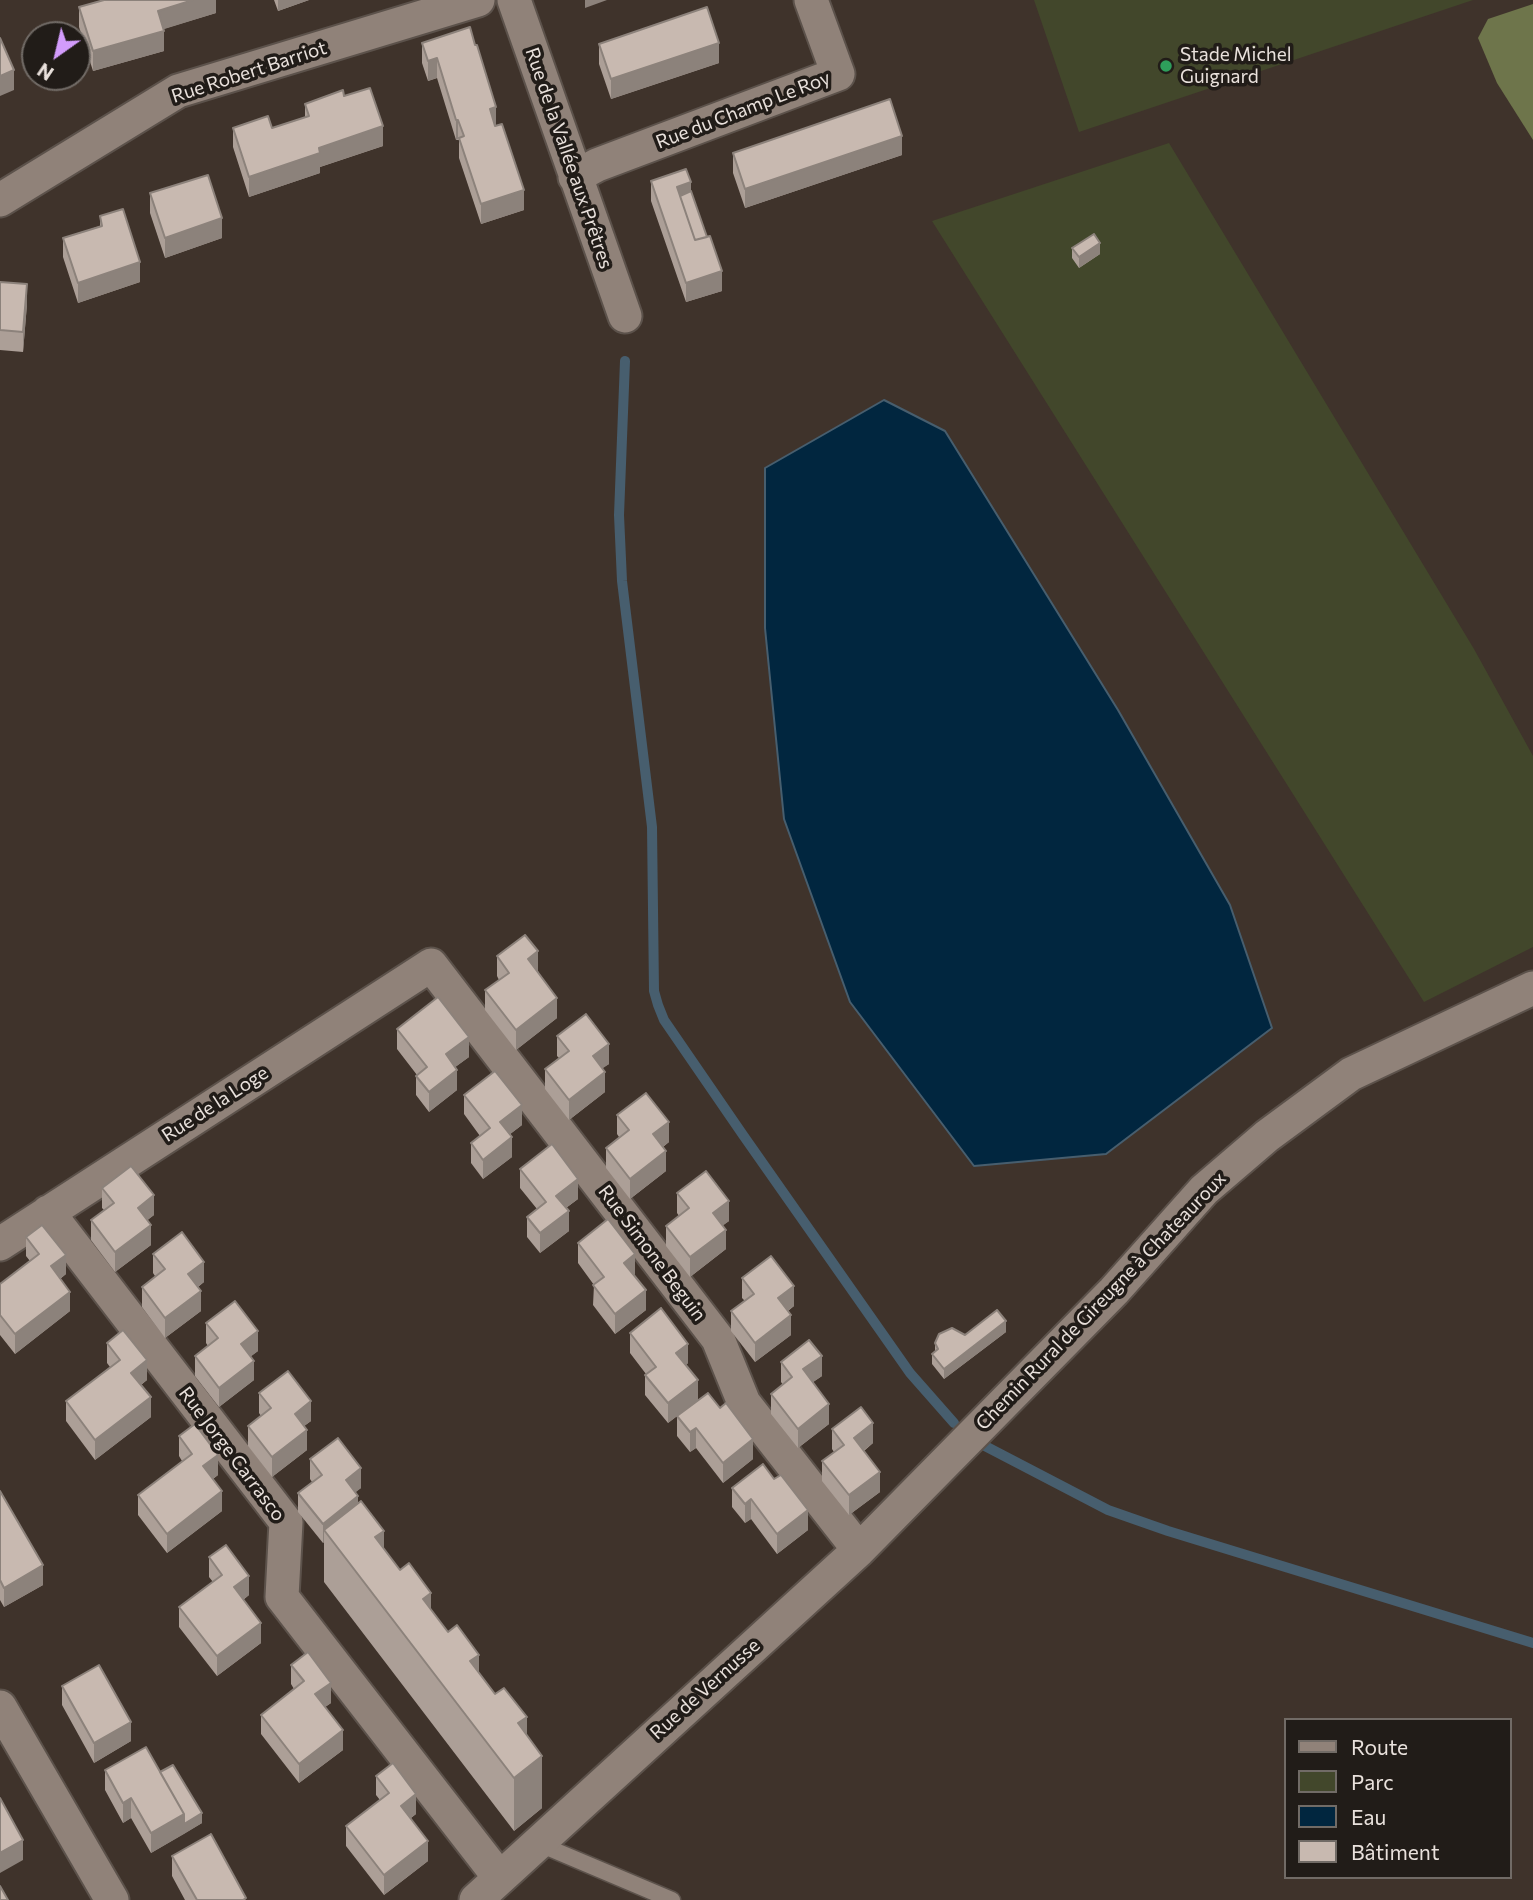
<!DOCTYPE html>
<html>
<head>
<meta charset="utf-8">
<style>
  body { margin:0 }
  #map { position:relative; width:1533px; height:1900px; overflow:hidden; background:#3f332b; font-family:Commissioner,sans-serif }
  canvas { display:block }
  .legend { position:absolute; left:1284px; top:1718px; width:228px; height:161px; box-sizing:border-box; background:#211c18; border:2px solid #716b66; margin:0; padding:9px 12px; list-style:none; font-size:21px; color:#e9e1dc }
  .legend li { display:flex; align-items:center; gap:14px; height:35px }
  .legend b { width:35px; border:2px solid #716b66 }
  .north { position:absolute; left:21px; top:21px; width:70px; height:70px; box-sizing:border-box; background:#211c18; border:2px solid #716b66; border-radius:50%; rotate:214deg; font-size:19px; font-weight:700; line-height:28px; text-align:center; color:#e9e1dc }
  .north::after { content:''; display:block; margin:auto; width:24px; height:32px; background:#d39cfc; clip-path:polygon(50% 0,100% 100%,50% 72%,0 100%) }
</style>
</head>
<body>
<div id="map">
<canvas width="1533" height="1900"></canvas>
<ul class="legend">
<li><b style="height:9px;background:#908279"></b>Route</li>
<li><b style="height:19px;background:#42472b"></b>Parc</li>
<li><b style="height:19px;background:#01263f"></b>Eau</li>
<li><b style="height:19px;background:#c8b9b0"></b>Bâtiment</li>
</ul>
<div class="north">N</div>
</div>
<script>
const ctx = document.querySelector('canvas').getContext('2d');
ctx.lineJoin = 'round';
function paint(path, color) { ctx.fillStyle = color; ctx.fill(path, 'evenodd'); }
const shape = rows => new Path2D(rows.map(r => 'M' + r).join(''));
function stroke(path, color, width, dash) { ctx.strokeStyle = color; ctx.lineWidth = width; ctx.lineCap = dash ? 'butt' : 'round'; ctx.setLineDash(dash || []); ctx.stroke(path); }
function label(font, color, halo, rows, align = 'center') {
  ctx.font = font + ' Commissioner,sans-serif'; ctx.lineWidth = 7; ctx.setLineDash([]); ctx.textBaseline = 'middle'; ctx.strokeStyle = halo; ctx.fillStyle = color; for (const [text, x, y, turn = 0] of rows) {
    ctx.save(); ctx.translate(x, y); ctx.rotate((+turn || 0) * Math.PI / 180); ctx.textAlign = isNaN(turn) ? turn : align; if (halo) ctx.strokeText(text, 0, 0); ctx.fillText(text, 0, 0); ctx.restore();
  }
}
paint(shape([
  [1034,0,1473,0,1079,132],
  [1169,143,1474,649,1533,756,1533,947,1424,1002,932,221]
]), '#42472b');
paint(shape([
  [1533,4,1533,140,1497,83,1478,38,1488,19]
]), '#6e754b');
const water = shape([
  [884,400,945,431,1118,710,1230,905,1272,1028,1106,1154,974,1166,850,1002,784,819,765,628,765,468,884,400]
]);
paint(water, '#01263f');
stroke(water, '#475e6e', 2);
stroke(shape([
  [625,361,619,515,622,581,652,827,654,991,658,1005,664,1020,743,1135,910,1373,954,1423],
  [985,1446,1108,1510,1168,1531,1533,1643]
]), '#475e6e', 10);
const lane = shape([
  [537,1843,672,1900]
]);
const street = shape([
  [514,0,625,316],
  [575,177,597,165,838,74,811,0],
  [0,200,178,91,478,0],
  [48,1212,286,1522,282,1597,499,1877],
  [0,1244,431,965,718,1339,744,1403,859,1550],
  [0,1707,112,1900],
  [476,1900,859,1550,1114,1291,1204,1190,1267,1136,1351,1074,1533,988]
]);
stroke(lane, '#5c524b', 19);
stroke(street, '#5c524b', 37);
stroke(lane, '#908279', 16);
stroke(street, '#908279', 33);
paint(shape([
  [216,0,216,13,163,29,164,51,93,71,79,27,79,7],
  [274,0,309,0,278,11],
  [422,43,496,126,524,210,481,224,459,158,459,140,456,140,437,78,428,81,422,63],
  [599,44,719,63,611,99,599,64],
  [344,96,383,146,320,167,320,173,249,197,233,147,233,128,272,128,305,117,305,104],
  [733,153,902,155,745,208,733,173],
  [651,181,691,191,707,237,722,291,686,302,651,201],
  [150,193,222,238,165,258,150,213],
  [100,216,140,282,78,303,63,257,63,238,100,226],
  [1072,248,1100,254,1079,268,1072,258],
  [0,282,27,304,23,352,0,350],
  [497,956,538,971,557,1018,516,1050,485,1010,485,990,499,980,497,976],
  [397,1029,469,1057,455,1067,457,1090,429,1112,416,1095,416,1076,417,1075,397,1049],
  [557,1036,609,1064,602,1068,605,1092,569,1120,545,1089,545,1069,559,1058,557,1056],
  [464,1095,522,1125,510,1134,512,1157,483,1179,471,1163,471,1143,480,1136,464,1114],
  [617,1115,669,1142,663,1147,666,1171,630,1199,606,1168,606,1148,619,1137,617,1134],
  [520,1169,578,1199,566,1208,569,1231,540,1253,527,1237,527,1217,537,1209,520,1188],
  [102,1188,154,1215,147,1220,151,1245,115,1272,91,1240,91,1220,104,1210,102,1208],
  [677,1193,729,1221,723,1225,726,1249,690,1277,666,1246,666,1226,679,1216,677,1213],
  [26,1237,66,1274,60,1279,70,1311,15,1354,0,1335,0,1284,30,1261,26,1256],
  [578,1243,635,1274,634,1275,646,1310,615,1334,593,1305,594,1285,578,1263],
  [153,1254,204,1282,198,1287,201,1311,165,1338,142,1307,142,1287,155,1276,153,1273],
  [742,1278,794,1306,788,1311,791,1335,755,1362,731,1331,731,1311,745,1301,742,1298],
  [206,1323,258,1351,251,1356,254,1380,219,1407,195,1376,195,1356,208,1346,206,1343],
  [1006,1332,944,1379,932,1364,932,1354,935,1351,935,1343,965,1335],
  [630,1333,688,1363,686,1365,698,1400,668,1423,645,1395,645,1375,646,1374,630,1353],
  [107,1343,147,1380,141,1385,151,1417,95,1460,66,1421,66,1401,110,1367,107,1363],
  [781,1362,822,1376,813,1382,829,1424,798,1448,771,1414,771,1394,783,1385,781,1382],
  [259,1393,311,1421,304,1426,307,1450,272,1477,248,1446,248,1426,261,1416,259,1413],
  [677,1416,753,1459,723,1483,696,1448,690,1452,677,1436],
  [832,1429,873,1443,864,1451,880,1492,849,1515,822,1481,822,1461,834,1452,832,1449],
  [179,1436,218,1475,213,1479,222,1511,167,1553,138,1515,138,1495,182,1461,179,1456],
  [310,1459,361,1488,355,1492,358,1504,384,1549,527,1735,542,1808,514,1831,324,1582,324,1542,323,1543,298,1512,298,1493,312,1482,310,1479],
  [732,1488,808,1530,777,1554,751,1519,745,1523,732,1507],
  [0,1491,43,1585,4,1607,0,1600],
  [209,1557,249,1595,243,1600,261,1643,217,1676,179,1627,179,1607,213,1582,209,1577],
  [291,1665,331,1703,325,1707,343,1750,299,1783,261,1734,261,1715,294,1689,291,1684],
  [62,1686,131,1741,94,1763,62,1705],
  [105,1770,160,1772,202,1823,151,1853,131,1818,123,1823,105,1790],
  [376,1776,416,1814,411,1818,428,1861,384,1895,346,1846,346,1826,380,1800,376,1795],
  [172,1856,246,1900,185,1900,172,1876]
]), '#ac9f97');
paint(shape([
  [193,0,216,0,216,13,158,31,158,11],
  [278,0,309,0,278,11],
  [585,0,607,0,585,8],
  [164,31,164,51,93,71,93,51],
  [719,43,719,63,611,99,611,79],
  [437,58,437,78,428,81,428,61],
  [14,70,14,90,0,96,0,76],
  [496,107,496,127,490,129,490,109],
  [456,120,458,120,458,139,456,140],
  [383,126,383,146,320,167,320,173,249,197,249,177,319,148],
  [902,136,902,155,745,208,745,189],
  [691,182,691,201,680,206,677,187],
  [524,190,524,210,481,224,481,204],
  [222,218,222,238,165,258,165,238],
  [1100,243,1100,254,1079,268,1079,257],
  [140,262,140,282,78,303,78,283],
  [722,271,722,291,686,302,686,283],
  [27,284,27,304,23,352,23,332],
  [538,951,538,971,528,979,528,959],
  [557,998,557,1018,516,1050,516,1030],
  [469,1037,469,1057,446,1074,446,1054],
  [609,1044,609,1064,593,1075,593,1056],
  [457,1070,457,1090,429,1112,429,1092],
  [605,1072,605,1092,569,1120,569,1100],
  [522,1105,522,1125,500,1142,500,1122],
  [669,1122,669,1142,653,1154,653,1134],
  [512,1137,512,1157,483,1179,483,1160],
  [666,1151,666,1171,630,1199,630,1179],
  [578,1179,578,1199,556,1215,556,1196],
  [154,1195,154,1215,138,1228,138,1208],
  [729,1201,729,1221,713,1233,713,1213],
  [569,1211,569,1231,540,1253,540,1233],
  [151,1225,151,1245,115,1272,115,1252],
  [726,1230,726,1249,690,1277,690,1257],
  [635,1254,635,1274,624,1282,624,1263],
  [66,1255,66,1274,51,1286,51,1266],
  [204,1262,204,1282,188,1294,188,1274],
  [794,1286,794,1306,778,1318,778,1298],
  [646,1290,646,1310,615,1334,615,1314],
  [201,1291,201,1311,165,1338,165,1318],
  [70,1292,70,1311,15,1354,15,1334],
  [791,1315,791,1335,755,1362,755,1343],
  [1006,1321,1006,1332,944,1379,944,1369],
  [258,1331,258,1351,241,1364,241,1344],
  [688,1344,688,1363,676,1373,676,1353],
  [822,1356,822,1376,803,1389,803,1369],
  [147,1360,147,1380,131,1392,131,1373],
  [254,1361,254,1380,219,1407,219,1388],
  [698,1380,698,1400,668,1423,668,1403],
  [151,1397,151,1417,95,1460,95,1440],
  [311,1401,311,1421,295,1433,295,1414],
  [829,1404,829,1424,798,1448,798,1429],
  [873,1423,873,1443,854,1458,854,1438],
  [696,1428,696,1448,690,1452,690,1432],
  [307,1430,307,1450,272,1477,272,1457],
  [753,1439,753,1459,723,1483,723,1463],
  [218,1455,218,1475,203,1486,203,1466],
  [361,1468,361,1488,346,1500,346,1480],
  [880,1472,880,1492,849,1515,849,1495],
  [222,1491,222,1511,167,1553,167,1534],
  [358,1496,358,1516,324,1530,324,1542,323,1543,323,1524],
  [751,1499,751,1519,745,1523,745,1504],
  [808,1510,808,1530,777,1554,777,1534],
  [384,1531,384,1583,375,1537],
  [43,1565,43,1585,4,1607,4,1588],
  [249,1576,249,1595,234,1607,234,1587],
  [431,1593,431,1645,423,1599],
  [261,1623,261,1643,217,1676,217,1656],
  [479,1655,479,1708,470,1661],
  [331,1683,331,1703,315,1714,315,1694],
  [527,1717,527,1768,542,1756,542,1808,514,1831,514,1778,518,1723],
  [131,1722,131,1741,94,1763,94,1743],
  [343,1730,343,1750,299,1783,299,1764],
  [416,1794,416,1814,401,1825,401,1806],
  [131,1798,131,1818,123,1823,123,1803],
  [202,1813,202,1823,184,1834,184,1824],
  [184,1814,184,1834,151,1853,151,1833],
  [23,1840,23,1860,0,1873,0,1853],
  [428,1841,428,1861,384,1895,384,1875]
]), '#8c827b');
const building = shape([
  [104,0,193,0,158,11,164,31,93,51,79,7,104,0],
  [707,7,719,43,611,79,599,44,707,7],
  [470,27,475,45,477,45,496,107,490,109,495,126,502,124,524,190,481,204,459,138,464,136,458,120,456,120,437,58,428,61,422,43,470,27],
  [0,38,14,70,0,76,0,38],
  [370,88,383,126,319,148,320,153,249,177,233,128,268,116,272,128,309,116,305,104,343,90,344,96,370,88],
  [890,99,902,136,745,189,733,153,890,99],
  [686,169,691,182,677,187,695,240,710,236,722,271,686,283,651,181,686,169],
  [208,175,222,218,165,238,150,193,208,175],
  [691,191,707,237,695,240,680,196,691,191],
  [123,209,140,262,78,283,63,238,102,226,100,216,123,209],
  [1094,234,1100,243,1079,257,1072,248,1094,234],
  [0,282,27,284,23,332,0,330,0,282],
  [525,935,538,951,528,959,557,998,516,1030,485,990,509,973,497,956,525,935],
  [438,997,469,1037,446,1054,457,1070,429,1092,416,1076,427,1067,397,1029,438,997],
  [586,1014,609,1044,593,1056,605,1072,569,1100,545,1069,569,1051,557,1036,586,1014],
  [495,1071,522,1105,500,1122,512,1137,483,1160,471,1143,490,1128,464,1095,495,1071],
  [646,1093,669,1122,653,1134,666,1151,630,1179,606,1148,629,1130,617,1115,646,1093],
  [552,1144,578,1179,556,1196,569,1211,540,1233,527,1217,546,1202,520,1169,552,1144],
  [131,1166,154,1195,138,1208,151,1225,115,1252,91,1220,114,1203,102,1188,131,1166],
  [706,1171,729,1201,713,1213,726,1230,690,1257,666,1226,689,1208,677,1193,706,1171],
  [608,1219,635,1254,624,1263,646,1290,615,1314,593,1285,604,1277,578,1243,608,1219],
  [42,1225,66,1255,51,1266,70,1292,15,1334,0,1315,0,1284,39,1254,26,1237,42,1225],
  [182,1232,204,1262,188,1274,201,1291,165,1318,142,1287,165,1269,153,1254,182,1232],
  [771,1256,794,1286,778,1298,791,1315,755,1343,731,1311,754,1294,742,1278,771,1256],
  [235,1301,258,1331,241,1344,254,1361,219,1388,195,1356,218,1338,206,1323,235,1301],
  [661,1308,688,1344,676,1353,698,1380,668,1403,645,1375,656,1367,630,1333,661,1308],
  [997,1310,1006,1321,944,1369,932,1354,938,1349,935,1343,939,1334,952,1328,965,1335,997,1310],
  [123,1330,147,1360,131,1373,151,1397,95,1440,66,1401,120,1360,107,1343,123,1330],
  [809,1340,822,1356,803,1369,829,1404,798,1429,771,1394,792,1377,781,1362,809,1340],
  [288,1371,311,1401,295,1414,307,1430,272,1457,248,1426,271,1408,259,1393,288,1371],
  [708,1393,720,1408,726,1403,753,1439,723,1463,696,1428,690,1432,677,1416,708,1393],
  [861,1407,873,1423,854,1438,880,1472,849,1495,822,1461,844,1445,832,1429,861,1407],
  [195,1424,218,1455,203,1466,222,1491,167,1534,138,1495,192,1454,179,1436,195,1424],
  [338,1438,361,1468,346,1480,358,1496,323,1524,298,1493,322,1475,310,1459,338,1438],
  [763,1464,774,1479,781,1475,808,1510,777,1534,751,1499,745,1504,732,1488,763,1464],
  [0,1491,43,1565,4,1588,0,1580,0,1491],
  [361,1501,384,1531,375,1537,400,1570,409,1563,431,1593,423,1599,448,1632,457,1625,479,1655,470,1661,495,1694,504,1688,527,1717,518,1723,542,1756,514,1778,324,1530,361,1501],
  [226,1545,249,1576,234,1587,261,1623,217,1656,179,1607,222,1575,209,1557,226,1545],
  [308,1652,331,1683,315,1694,343,1730,299,1764,261,1715,304,1681,291,1665,308,1652],
  [99,1665,131,1722,94,1743,62,1686,99,1665],
  [146,1747,184,1814,151,1833,131,1798,123,1803,105,1770,146,1747],
  [393,1763,416,1794,401,1806,428,1841,384,1875,346,1826,389,1793,376,1776,393,1763],
  [173,1765,202,1813,184,1824,184,1814,160,1772,173,1765],
  [0,1798,23,1840,0,1853,0,1798],
  [211,1834,246,1898,243,1900,197,1900,172,1856,211,1834],
  [0,1886,8,1900,0,1900,0,1886]
]);
paint(building, '#c8b9b0');
stroke(building, '#8c827b', 2);
for (const [x, y, r, color] of [
  [1166,66,7,"#2e9e5b"]
]) { const dot = new Path2D(); dot.arc(x, y, r, 0, 2 * Math.PI); ctx.fillStyle = color; ctx.fill(dot); stroke(dot, '#211c18', 2.5); }
label('19px', '#e9e1dc', '#211c18', [
  ["Stade Michel",1180,55],
  ["Guignard",1180,77]
], 'left');
label('19px', '#e9e1dc', '#211c18', [
  ["Rue Robert Barriot",249,72,-18],
  ["Rue du Champ Le Roy",743,110,-21],
  ["Rue de la Vallée aux Prêtres",569,158,71],
  ["Rue de la Loge",215,1104,-33],
  ["Rue Simone Beguin",652,1253,53],
  ["Chemin Rural de Gireugne à Chateauroux",1101,1301,-46],
  ["Rue Jorge Carrasco",232,1454,53],
  ["Rue de Vernusse",705,1689,-42]
]);
</script>
</body>
</html>
